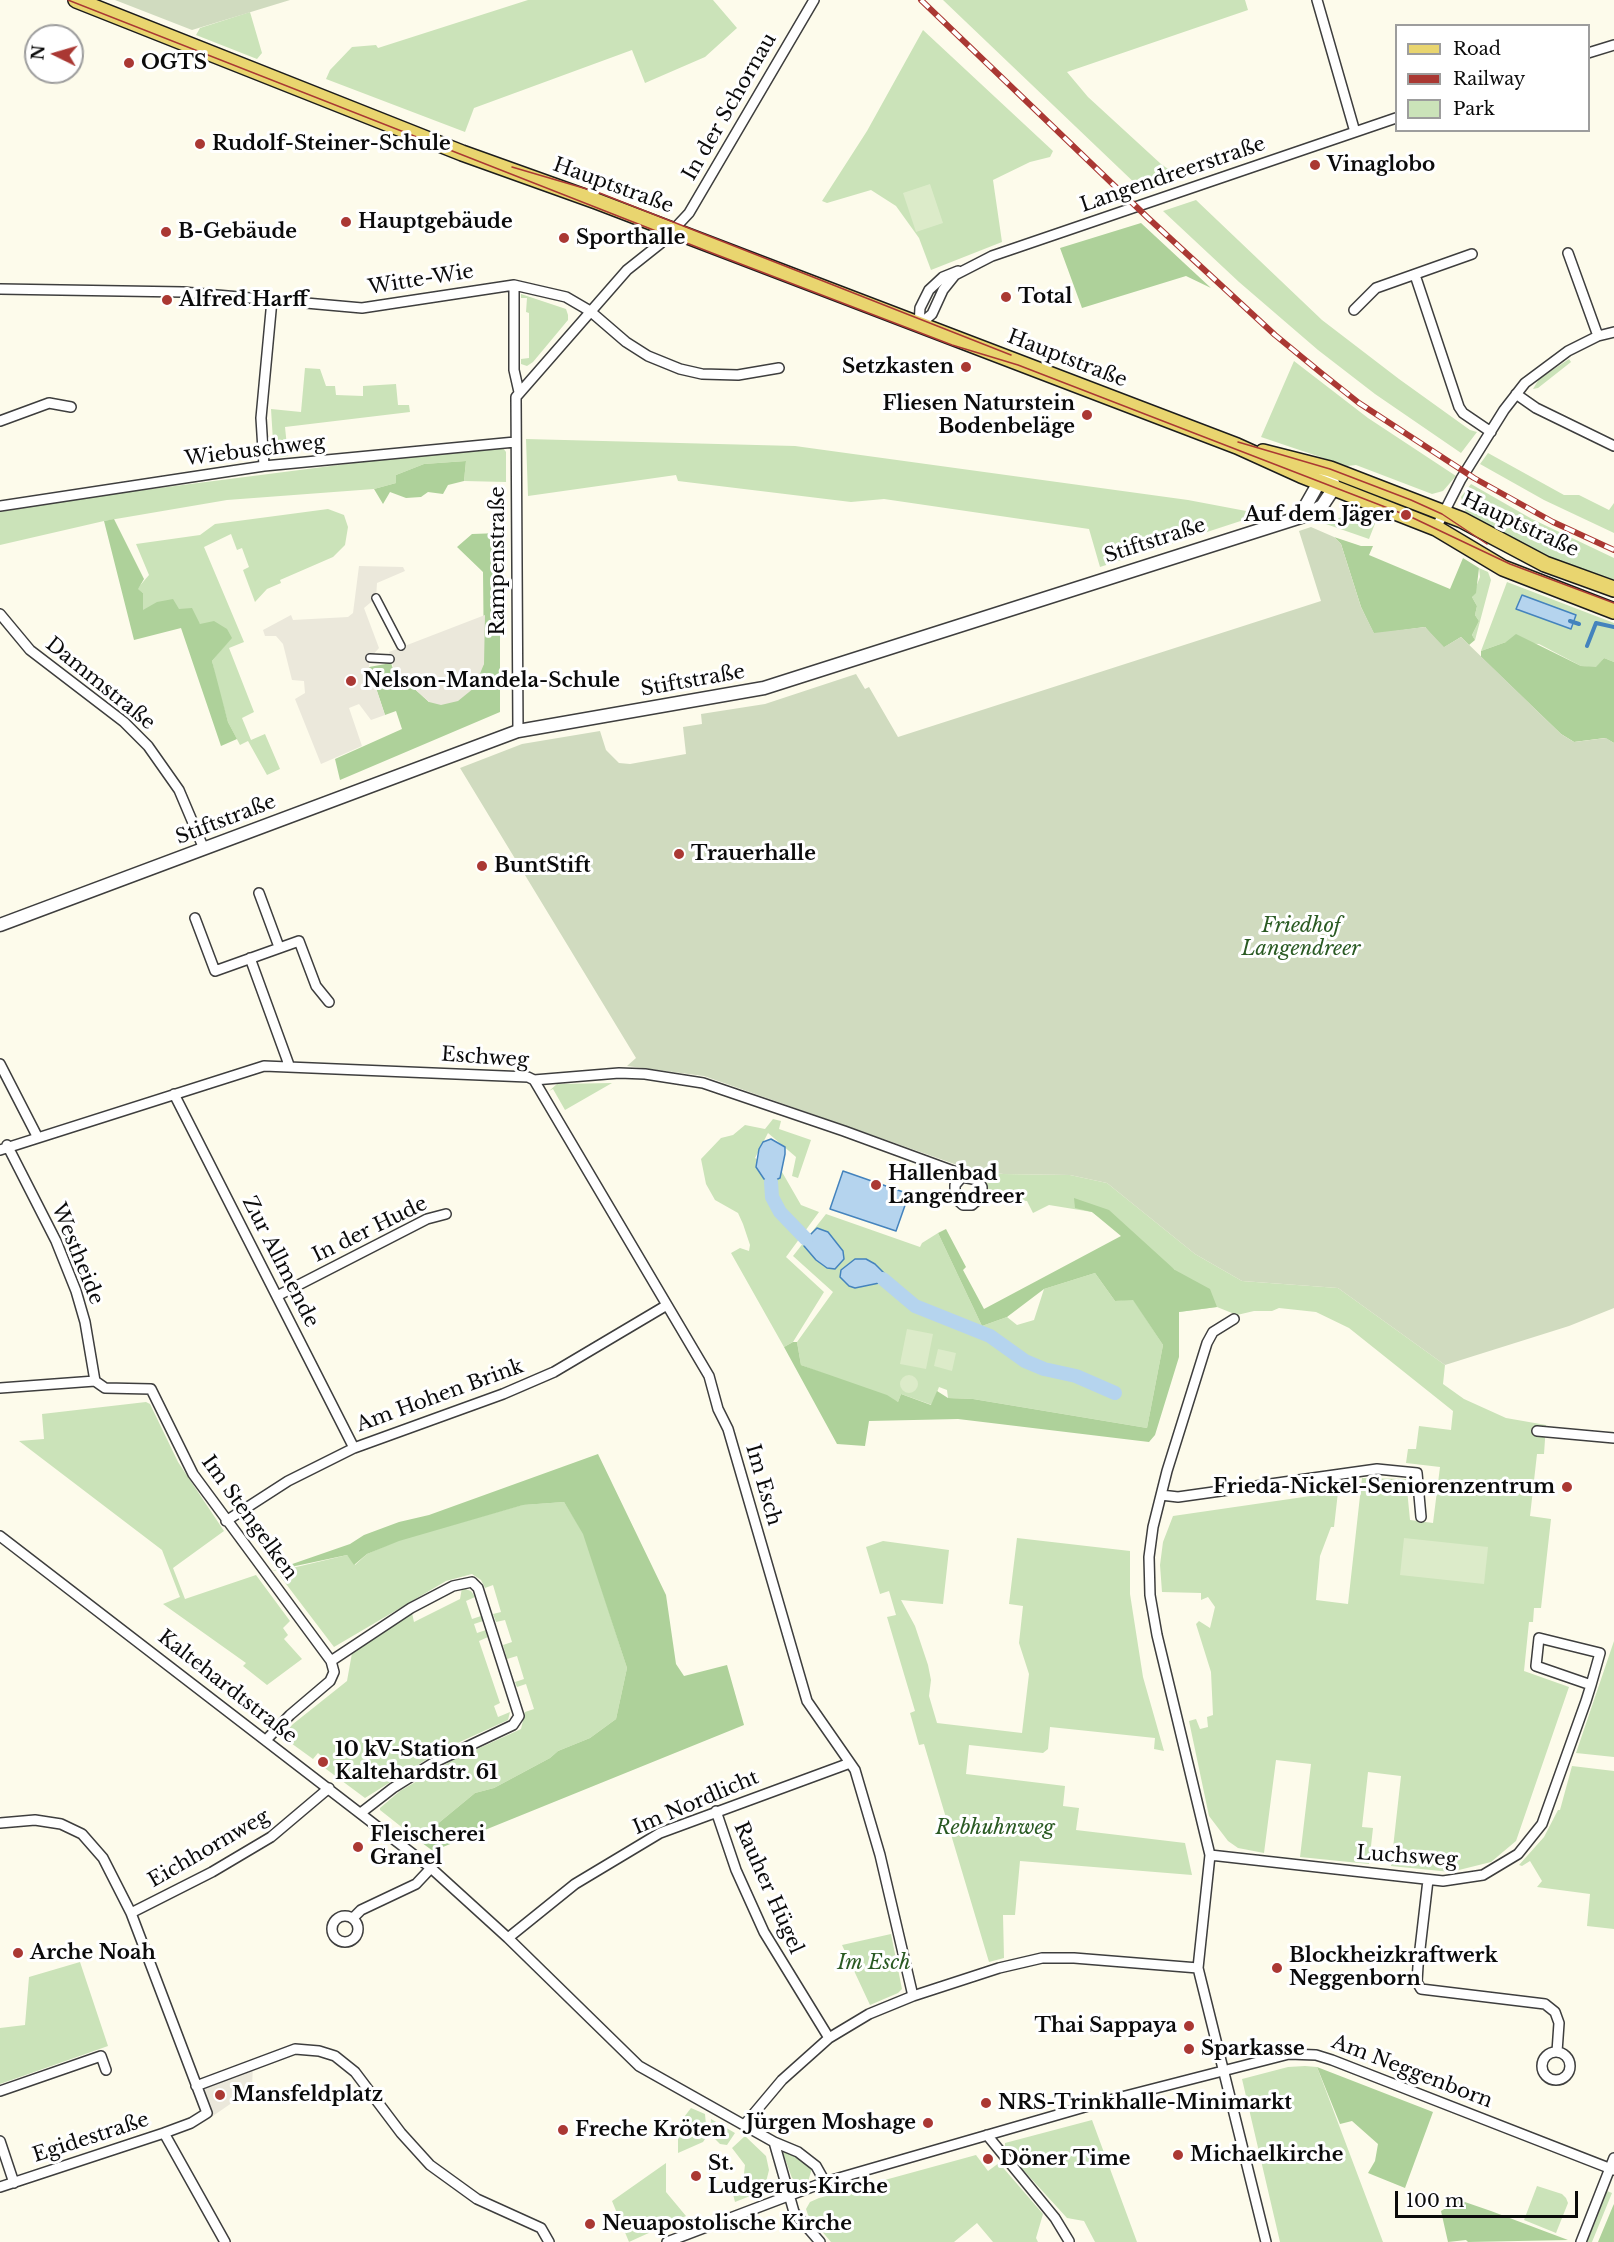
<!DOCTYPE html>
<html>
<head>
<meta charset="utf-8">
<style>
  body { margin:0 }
  #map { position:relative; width:1614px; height:2242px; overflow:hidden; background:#fdfbeb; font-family:"Libre Baskerville",serif }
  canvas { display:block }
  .legend { position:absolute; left:1395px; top:24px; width:195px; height:108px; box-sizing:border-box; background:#fff; border:2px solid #9d9d9d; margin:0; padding:8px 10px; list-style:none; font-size:18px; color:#0b0b0b }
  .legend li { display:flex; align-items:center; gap:12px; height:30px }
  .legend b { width:30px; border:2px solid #9d9d9d }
  .north { position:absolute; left:24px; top:24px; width:60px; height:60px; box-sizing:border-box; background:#fff; border:2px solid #9d9d9d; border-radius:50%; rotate:275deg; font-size:16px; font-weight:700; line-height:24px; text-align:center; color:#0b0b0b }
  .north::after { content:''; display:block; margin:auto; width:21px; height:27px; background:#aa3833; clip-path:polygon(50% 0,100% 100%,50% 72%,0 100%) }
  .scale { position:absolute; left:1395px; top:2191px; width:183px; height:27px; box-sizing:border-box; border:3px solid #0b0b0b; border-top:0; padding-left:8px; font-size:18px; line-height:21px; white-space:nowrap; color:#0b0b0b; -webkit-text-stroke:4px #fff; paint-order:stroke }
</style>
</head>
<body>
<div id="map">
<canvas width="1614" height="2242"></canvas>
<ul class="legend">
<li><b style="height:8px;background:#e9d56f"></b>Road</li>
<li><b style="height:8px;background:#aa3833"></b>Railway</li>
<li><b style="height:16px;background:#cbe3b9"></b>Park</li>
</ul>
<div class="north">N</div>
<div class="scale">100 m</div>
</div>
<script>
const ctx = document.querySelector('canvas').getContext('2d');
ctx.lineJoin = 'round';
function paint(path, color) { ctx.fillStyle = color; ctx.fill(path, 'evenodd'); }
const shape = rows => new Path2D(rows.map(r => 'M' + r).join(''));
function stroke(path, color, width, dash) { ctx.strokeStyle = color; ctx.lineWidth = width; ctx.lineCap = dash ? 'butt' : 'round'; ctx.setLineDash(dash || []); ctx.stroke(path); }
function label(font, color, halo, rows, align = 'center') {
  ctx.font = font + ' "Libre Baskerville",serif'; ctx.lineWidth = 6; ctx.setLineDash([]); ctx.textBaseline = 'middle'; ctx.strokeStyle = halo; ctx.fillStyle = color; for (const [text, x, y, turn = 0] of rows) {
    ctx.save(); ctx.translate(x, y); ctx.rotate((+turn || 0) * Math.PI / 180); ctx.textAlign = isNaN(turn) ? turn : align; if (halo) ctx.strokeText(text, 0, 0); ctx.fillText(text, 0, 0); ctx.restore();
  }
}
paint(shape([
  [528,0,713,0,737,28,705,57,645,83,632,50,474,108,465,132,326,79,330,70,352,47,376,45,378,48],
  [943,0,1245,0,1248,10,1067,72,1088,97,1161,164,1178,176,1142,190],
  [250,12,262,53,257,59,196,35,200,28],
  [923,30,1053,151,1050,157,1030,162,993,180,1002,242,931,270,919,238,896,206,871,190,827,203,822,201,867,131],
  [1196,200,1322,320,1399,379,1470,430,1477,432,1461,453,1375,394,1318,350,1239,282,1163,211],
  [521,294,566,309,568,315,568,320,533,362,527,366,521,364,521,359,529,358,529,313,526,312,527,298,521,298],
  [1569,359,1571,362,1538,388,1533,389,1539,379],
  [1294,361,1368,418,1456,476,1443,491,1432,494,1356,465,1347,466,1261,437],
  [305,368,320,369,326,386,335,386,336,395,363,396,363,386,396,384,398,405,409,405,410,412,285,427,288,456,274,457,271,409,301,412],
  [526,439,795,446,1188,500,1262,514,1100,567,1089,529,884,499,851,502,678,481,676,475,528,496],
  [503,448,506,452,506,482,464,481,466,461,424,464,396,475,396,483,374,489,227,500,104,521,0,545,0,512,89,497,362,462],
  [1488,453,1564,495,1579,495,1609,510,1614,503,1614,533,1544,500,1480,464],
  [1471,484,1532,519,1614,558,1614,581,1550,558,1467,516,1461,497],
  [328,509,344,515,348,527,345,545,333,557,280,580,281,583,267,589,255,602,243,570,249,567,242,548,237,550,231,534,204,547,244,642,229,648,254,712,242,718,251,740,265,734,280,769,267,775,248,741,240,745,228,722,217,684,212,661,231,638,200,624,179,609,143,610,143,593,137,589,149,575,136,544,200,535,215,524],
  [1355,513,1376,521,1369,539,1323,523],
  [1479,568,1488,572,1491,580,1475,640,1472,635,1479,621,1475,615,1477,606,1472,597,1480,577],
  [1507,582,1614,623,1614,662,1604,658,1596,668,1581,666,1539,644,1506,642,1481,651],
  [612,1083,565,1110,553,1089,549,1091,557,1084],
  [773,1119,781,1121,779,1129,811,1140,798,1178,792,1176,796,1157,768,1133,755,1158,782,1172,801,1205,819,1212,786,1257,824,1292,793,1342,784,1347,731,1253,740,1248,749,1251,750,1245,743,1224,738,1213,715,1200,706,1184,701,1159,721,1138,733,1135,745,1125,765,1129],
  [963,1167,1003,1174,1070,1175,1107,1183,1195,1254,1242,1281,1338,1288,1445,1365,1443,1384,1464,1399,1506,1418,1546,1425,1544,1454,1537,1454,1530,1516,1551,1519,1541,1608,1534,1608,1533,1622,1529,1622,1524,1671,1569,1687,1516,1841,1491,1862,1451,1872,1391,1866,1401,1776,1368,1772,1362,1827,1373,1828,1369,1864,1300,1857,1311,1764,1276,1760,1264,1853,1238,1848,1228,1841,1209,1816,1189,1721,1196,1719,1200,1729,1208,1727,1207,1717,1213,1715,1211,1672,1196,1624,1199,1621,1210,1628,1215,1607,1208,1597,1201,1600,1201,1593,1162,1592,1160,1565,1163,1542,1173,1516,1338,1492,1334,1527,1331,1527,1320,1556,1316,1600,1348,1604,1362,1478,1406,1479,1410,1520,1433,1523,1440,1467,1406,1463,1408,1449,1416,1449,1419,1426,1451,1430,1453,1411,1349,1328,1316,1312,1279,1308,1272,1311,1254,1311,1237,1315,1217,1307,1179,1312,1175,1270,1092,1212,1049,1205,1033,1213,1027,1201,990,1197,984,1179,964,1173,961,1170],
  [826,1214,920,1247,922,1243,938,1233,982,1326,1007,1317,1017,1325,1034,1320,1044,1289,1095,1273,1115,1301,1133,1299,1163,1345,1147,1428,973,1399,948,1398,947,1390,939,1387,932,1405,901,1394,898,1402,801,1365,797,1342,833,1292,793,1256],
  [146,1402,150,1404,178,1462,224,1531,173,1568,185,1599,256,1575,290,1621,283,1628,288,1635,284,1639,302,1659,267,1685,243,1666,246,1663,163,1604,180,1597,162,1550,19,1441,44,1439,42,1414],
  [564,1502,584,1534,627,1668,616,1719,590,1738,558,1751,550,1758,494,1788,475,1793,418,1840,380,1810,380,1808,400,1791,453,1760,521,1729,525,1712,534,1709,526,1684,517,1687,515,1682,524,1679,517,1656,507,1659,503,1645,512,1642,505,1620,496,1622,493,1614,501,1612,493,1585,485,1588,481,1580,472,1574,446,1581,334,1647,280,1576,288,1569,347,1555,355,1565,367,1554,399,1540,522,1505],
  [1017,1538,1130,1551,1130,1594,1143,1677,1164,1751,1154,1749,1155,1738,1050,1727,1048,1749,1043,1753,969,1745,966,1774,1065,1786,1063,1806,1079,1808,1076,1830,1185,1843,1192,1875,1020,1861,1015,1915,1003,1915,1004,1958,989,1962,924,1744,919,1745,910,1713,915,1711,887,1617,896,1615,889,1591,880,1594,866,1547,883,1541,949,1550,943,1604,901,1600,915,1626,928,1665,931,1680,929,1696,937,1723,1022,1733,1029,1674,1019,1643,1023,1606,1009,1604],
  [462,1588,471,1591,475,1597,466,1601,472,1619,481,1616,483,1621,474,1624,477,1633,486,1630,488,1637,479,1641,500,1703,494,1706,498,1717,510,1712,508,1720,440,1751,365,1798,322,1766,326,1760,318,1753,313,1759,284,1738,283,1735,293,1724,347,1681,352,1653,412,1613,414,1622,460,1599],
  [1614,1641,1614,1757,1576,1753],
  [1572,1766,1614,1771,1614,1929,1587,1926,1590,1894,1537,1887,1542,1881,1530,1861,1522,1866,1519,1865,1544,1837,1558,1810,1560,1810],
  [891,1934,902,1989,898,1993,870,2005,842,1945],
  [80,1962,108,2046,0,2084,0,2028,25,2025,29,1977],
  [1305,2066,1317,2067,1383,2242,1280,2242,1242,2079,1288,2067],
  [691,2108,705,2114,707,2136,703,2142,678,2153,678,2125],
  [711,2119,735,2133,727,2145,720,2144,712,2136],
  [1092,2120,1137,2242,1095,2242,1084,2221,1067,2218,1005,2150,1005,2143],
  [745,2136,766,2156,769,2170,766,2182,743,2182,745,2165,732,2148],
  [786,2151,812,2168,808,2182,800,2184,792,2178,783,2153],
  [976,2155,988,2171,999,2163,1043,2214,1036,2238,1038,2242,993,2242,977,2223,954,2242,831,2242,808,2215,806,2209,810,2202,819,2198],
  [666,2163,666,2192,686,2216,629,2242,612,2201],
  [731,2186,743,2186,761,2187,755,2194,735,2202],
  [1537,2186,1562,2194,1566,2198,1568,2203,1556,2233,1524,2220],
  [1607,2191,1612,2193,1592,2242,1587,2242]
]), '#cbe3b9');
paint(shape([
  [1141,223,1211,288,1186,276,1082,308,1060,248],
  [466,461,464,481,448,485,443,494,428,492,421,497,406,498,390,492,383,504,374,489,396,483,396,475,424,464],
  [114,519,144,579,138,589,143,593,143,610,157,602,173,599,179,609,192,608,200,624,214,621,227,629,232,638,212,661,228,722,237,739,221,746,181,628,134,640,104,521],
  [500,533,500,712,340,780,335,759,402,729,396,711,385,715,369,667,391,663,397,680,407,682,429,702,484,664,483,572,457,547,472,534],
  [1334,537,1361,546,1373,546,1369,555,1450,589,1463,558,1479,568,1476,593,1472,597,1477,606,1475,615,1479,621,1472,635,1475,640,1469,645,1461,637,1443,648,1425,627,1374,634,1361,607,1341,544],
  [1516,634,1581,666,1596,667,1604,658,1614,662,1614,743,1605,738,1574,742,1561,734,1481,657,1481,651,1506,642],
  [1074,1198,1109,1210,1175,1270,1210,1289,1217,1307,1179,1312,1179,1357,1155,1435,1149,1442,958,1419,869,1421,865,1446,837,1444,784,1347,793,1342,797,1342,801,1365,887,1395,898,1402,901,1394,931,1405,937,1391,948,1398,973,1399,1147,1428,1163,1345,1133,1300,1115,1301,1095,1273,1044,1289,1007,1317,982,1326,938,1233,946,1229,966,1267,963,1270,984,1309,1121,1236,1092,1212,1075,1208],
  [598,1454,666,1595,676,1664,684,1676,727,1665,744,1725,433,1851,418,1840,475,1793,494,1788,550,1758,558,1751,590,1738,616,1719,627,1668,583,1534,564,1502,523,1505,399,1541,367,1554,354,1565,347,1555,272,1571,350,1544,364,1535,399,1522,429,1515],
  [1317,2067,1433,2112,1405,2188,1368,2173,1375,2161,1378,2144,1352,2121,1340,2124],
  [1459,2200,1491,2211,1568,2240,1468,2242,1466,2240,1448,2242,1441,2211],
  [1614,2204,1614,2242,1598,2242,1613,2206]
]), '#aed19a');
paint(shape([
  [115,0,290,0,192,30],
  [1311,527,1334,537,1341,544,1361,607,1374,633,1425,627,1444,647,1461,637,1561,734,1574,742,1606,738,1614,743,1614,1308,1569,1326,1445,1365,1338,1288,1242,1281,1195,1254,1107,1183,1070,1175,1003,1174,963,1167,704,1076,627,1066,636,1058,460,768,522,744,600,731,606,750,619,763,630,764,686,754,683,727,702,724,701,714,765,704,856,674,865,689,869,687,898,737,1321,601,1299,531]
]), '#d0dbbf');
paint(shape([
  [930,184,943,223,916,232,903,193],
  [907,1329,933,1334,926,1369,900,1364],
  [938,1349,956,1353,952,1371,934,1366],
  '900 1384a9 9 0 1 1 18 0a9 9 0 1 1-18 0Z',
  [1404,1538,1488,1547,1484,1584,1400,1575]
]), '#dcebc9');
paint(shape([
  [359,566,403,567,405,571,377,583,376,598,364,608,379,648,370,658,369,667,385,715,371,720,359,704,349,708,362,746,321,764,295,699,305,693,304,681,292,680,283,644,276,636,265,636,263,630,291,615,293,620,348,617,353,613],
  [485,615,484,664,474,688,458,701,441,705,429,702,407,682,397,680,389,652],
  [253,2063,252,2089,210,2118,199,2106,194,2080]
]), '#ebe8db');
const water = shape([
  [1522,595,1576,615,1571,629,1516,609,1522,595],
  [771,1139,785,1147,785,1154,780,1178,771,1182,764,1179,756,1167,759,1149,763,1142,771,1139],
  [843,1171,909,1194,896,1231,830,1209,843,1171],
  [817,1228,828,1232,843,1251,844,1259,835,1269,827,1268,816,1260,804,1246,806,1239,817,1228],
  [855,1259,866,1259,875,1264,887,1276,884,1282,855,1288,849,1286,840,1277,841,1270,855,1259]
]);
paint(water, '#b5d4ee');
stroke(water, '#4483bd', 1.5);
stroke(shape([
  [1570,621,1579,624],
  [1587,646,1596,623,1614,627]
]), '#4483bd', 4);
stroke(shape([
  [771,1182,772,1197,780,1212,806,1239],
  [883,1279,915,1306,990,1336,1025,1361,1044,1369,1076,1376,1115,1393]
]), '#b5d4ee', 14);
const pedestrian = shape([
  [376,598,401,646],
  [370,658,390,659]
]);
const minor = shape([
  [1317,0,1355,132],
  [1588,53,1614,45],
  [1568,253,1598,336],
  [1415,275,1459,407,1463,413,1491,432],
  [514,285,514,370,519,392],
  [0,289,183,292,362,308,514,285,566,297,590,311,626,342,648,356,680,369,702,374,738,375,779,368],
  [1354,310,1376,288,1472,254],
  [919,325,932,314,943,290,955,275,992,256,1396,118],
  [919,325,920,308,929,290,943,277,958,271],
  [1516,394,1536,408,1614,446],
  [0,421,49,403,71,407],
  [264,466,261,418,272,300],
  [0,506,264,466,515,442],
  [1436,528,1461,479,1504,410,1525,383,1568,351,1598,336,1614,332],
  [0,614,30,650,124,722,148,746,179,790,204,849],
  [518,731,516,397,627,270,661,243,689,213,814,0],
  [259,893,279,947],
  [195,918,215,971,299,941,316,986,329,1002],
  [250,958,289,1065],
  [0,1064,37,1136],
  [534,1080,709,1376,718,1409,728,1429,807,1701,855,1770,880,1855,913,1996],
  [174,1094,354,1448],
  [7,1145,56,1241,76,1291,85,1322,95,1381],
  [0,1150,264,1066,528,1077,534,1080,619,1073,645,1074,703,1083,844,1131,956,1172,962,1177,978,1180,982,1187,982,1196,972,1205,963,1205,955,1198,955,1185,962,1177],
  [277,1296,427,1219,446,1214],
  [1234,1319,1213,1332,1207,1343,1167,1471,1153,1527,1149,1557,1150,1595,1157,1635,1210,1855,1198,1968,1266,2242],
  [0,1388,95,1381,105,1388,151,1389,193,1474,331,1661,334,1672,330,1681,290,1715,267,1739],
  [1537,1431,1614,1438],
  [1161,1495,1178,1497,1377,1469,1417,1473,1421,1517],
  [226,1521,288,1481,354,1448,503,1394,554,1372,667,1305],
  [0,1536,431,1868,508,1938,639,2066,774,2142,798,2152,816,2166,825,2182],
  [331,1661,411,1608,453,1586,472,1582,478,1588,519,1716,513,1725,433,1763,393,1788,362,1812],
  [716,1811,736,1870,764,1932,829,2038],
  [0,1823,35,1820,61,1824,82,1834,103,1858,131,1913,207,2113,191,2123,164,2133],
  [1210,1855,1443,1881,1483,1875,1518,1854,1542,1824,1586,1701,1591,1685,1600,1653,1539,1638,1536,1666,1591,1685],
  [1428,1880,1418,1966,1417,1982,1421,1989,1545,2004,1555,2012,1559,2023,1557,2052],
  [131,1913,212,1872,271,1837,329,1788],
  '332 1929a13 13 0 1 1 26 0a13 13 0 1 1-26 0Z',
  [353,1918,361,1910,416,1884,431,1868],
  [508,1938,575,1884,660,1833,850,1763],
  '1542 2066a14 14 0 1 1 28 0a14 14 0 1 1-28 0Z',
  [196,2086,295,2049,319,2051,335,2056,355,2072,401,2133,430,2165,477,2199,541,2228,549,2242],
  [0,2091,101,2056,106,2070],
  [745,2124,782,2080,829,2038,869,2014,913,1996,999,1968,1042,1958,1074,1958,1198,1968],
  [987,2135,1055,2218,1069,2241],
  [0,2141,14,2183],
  [774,2142,794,2212,820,2242],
  [0,2187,164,2133,225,2242],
  [667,2242,825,2182,1102,2102,1289,2054,1316,2055,1332,2060,1614,2170],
  [1581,2242,1614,2158]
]);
const tertiary = shape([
  [1296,516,1305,507,1322,477],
  [0,925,518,731,764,688,1307,515,1322,506,1334,488,1330,469]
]);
const primary = shape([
  [76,0,462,153,596,201,1237,446,1301,475,1436,528,1503,568,1614,611],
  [1263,452,1330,469,1462,520,1545,564,1614,589]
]);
stroke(pedestrian, '#3e3e3e', 10);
stroke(minor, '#3e3e3e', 12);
stroke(tertiary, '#3e3e3e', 15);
stroke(primary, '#1c1c1c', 18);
stroke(pedestrian, '#fff', 7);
stroke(minor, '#fff', 9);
stroke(tertiary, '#fff', 12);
stroke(primary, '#e9d56f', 15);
stroke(shape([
  [68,0,712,253,952,345,1018,365,1411,517,1510,564,1614,603],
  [512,167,597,192,1011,355],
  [1238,442,1330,469,1411,500,1442,514,1487,544]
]), '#aa3833', 1.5);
const rail = shape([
  [921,0,1147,217,1275,335,1320,372,1359,403,1474,478,1553,522,1614,550]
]);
stroke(rail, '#aa3833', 6);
stroke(rail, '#fff', 4, [11]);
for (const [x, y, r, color] of [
  [129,63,6,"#aa3833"],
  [200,144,6,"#aa3833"],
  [1315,165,6,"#aa3833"],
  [346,222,6,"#aa3833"],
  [166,232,6,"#aa3833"],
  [564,238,6,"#aa3833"],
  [1006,297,6,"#aa3833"],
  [167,300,6,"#aa3833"],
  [966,367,6,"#aa3833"],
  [1087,415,6,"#aa3833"],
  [1406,515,6,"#aa3833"],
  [351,681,6,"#aa3833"],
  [679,854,6,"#aa3833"],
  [482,866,6,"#aa3833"],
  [876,1185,6,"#aa3833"],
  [1567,1487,6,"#aa3833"],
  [323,1762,6,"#aa3833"],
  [358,1847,6,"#aa3833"],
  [18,1953,6,"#aa3833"],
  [1277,1968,6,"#aa3833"],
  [1189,2026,6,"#aa3833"],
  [1189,2049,6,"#aa3833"],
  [220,2095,6,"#aa3833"],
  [986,2103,6,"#aa3833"],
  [928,2123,6,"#aa3833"],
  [563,2130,6,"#aa3833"],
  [1178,2155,6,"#aa3833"],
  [988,2159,6,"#aa3833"],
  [696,2176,6,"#aa3833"],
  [590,2224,6,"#aa3833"]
]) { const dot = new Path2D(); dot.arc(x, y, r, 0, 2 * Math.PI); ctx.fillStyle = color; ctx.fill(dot); stroke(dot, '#fff', 2); }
label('bold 20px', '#0b0b0b', '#fff', [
  ["OGTS",141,63],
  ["Rudolf-Steiner-Schule",212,144],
  ["Vinaglobo",1327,165],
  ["Hauptgebäude",358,222],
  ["B-Gebäude",178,232],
  ["Sporthalle",576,238],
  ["Total",1018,297],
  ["Alfred Harff",179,300],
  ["Setzkasten",954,367,"right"],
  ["Fliesen Naturstein",1075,404,"right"],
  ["Bodenbeläge",1075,427,"right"],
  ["Auf dem Jäger",1394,515,"right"],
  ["Nelson-Mandela-Schule",363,681],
  ["Trauerhalle",691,854],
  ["BuntStift",494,866],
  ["Hallenbad",888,1174],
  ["Langendreer",888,1197],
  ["Frieda-Nickel-Seniorenzentrum",1555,1487,"right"],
  ["10 kV-Station",335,1750],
  ["Kaltehardstr. 61",335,1773],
  ["Fleischerei",370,1835],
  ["Granel",370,1858],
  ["Arche Noah",30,1953],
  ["Blockheizkraftwerk",1289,1956],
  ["Neggenborn",1289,1979],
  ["Thai Sappaya",1177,2026,"right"],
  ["Sparkasse",1201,2049],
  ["Mansfeldplatz",232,2095],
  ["NRS-Trinkhalle-Minimarkt",998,2103],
  ["Jürgen Moshage",916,2123,"right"],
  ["Freche Kröten",575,2130],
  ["Michaelkirche",1190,2155],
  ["Döner Time",1000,2159],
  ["St.",708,2164],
  ["Ludgerus-Kirche",708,2187],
  ["Neuapostolische Kirche",602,2224]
], 'left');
label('20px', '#0b0b0b', '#fff', [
  ["In der Schornau",730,107,-60],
  ["Langendreerstraße",1173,175,-19],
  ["Hauptstraße",613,186,20],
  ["Witte-Wie",421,280,-9],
  ["Hauptstraße",1067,359,21],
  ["Wiebuschweg",255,451,-7],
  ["Hauptstraße",1520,525,25],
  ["Stiftstraße",1155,541,-18],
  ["Rampenstraße",498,561,-90],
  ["Stiftstraße",693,681,-10],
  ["Dammstraße",100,684,39],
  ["Stiftstraße",226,820,-21],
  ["Eschweg",485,1058,4],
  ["In der Hude",370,1230,-26],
  ["Westheide",77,1254,68],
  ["Zur Allmende",280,1262,63],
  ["Am Hohen Brink",440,1396,-20],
  ["Im Esch",763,1485,74],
  ["Im Stengelken",249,1518,54],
  ["Kaltehardtstraße",227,1687,38],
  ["Im Nordlicht",696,1803,-23],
  ["Eichhornweg",209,1849,-30],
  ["Luchsweg",1407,1857,4],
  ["Rauher Hügel",768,1888,66],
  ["Am Neggenborn",1412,2072,21],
  ["Egidestraße",91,2138,-18]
]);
label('italic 20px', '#2a5a23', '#fff', [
  ["Friedhof",1301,926],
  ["Langendreer",1301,949],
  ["Rebhuhnweg",995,1828],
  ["Im Esch",874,1963]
]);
</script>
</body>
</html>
